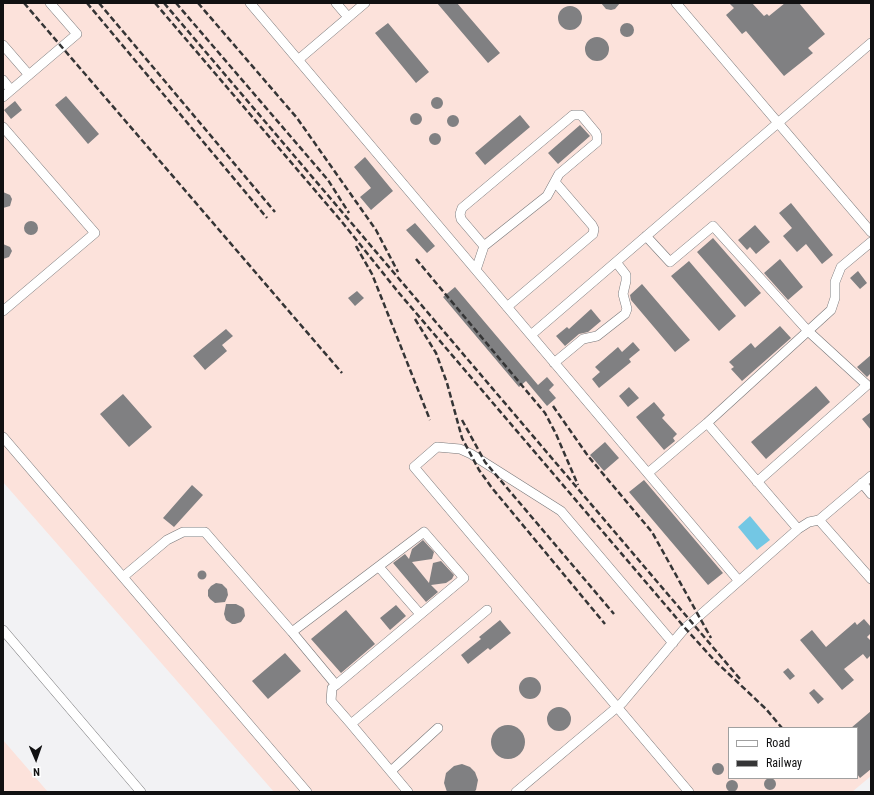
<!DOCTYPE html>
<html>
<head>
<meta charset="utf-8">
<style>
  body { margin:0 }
  #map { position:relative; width:874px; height:795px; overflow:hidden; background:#f2f2f4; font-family:"Roboto Condensed",sans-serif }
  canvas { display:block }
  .frame { position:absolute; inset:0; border:4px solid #111112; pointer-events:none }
  .legend { position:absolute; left:728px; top:727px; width:130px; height:52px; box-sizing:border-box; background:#fff; border:1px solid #a0a0a0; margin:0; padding:5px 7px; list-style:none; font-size:12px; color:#111112 }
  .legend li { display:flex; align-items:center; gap:8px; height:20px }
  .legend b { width:20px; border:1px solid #a0a0a0 }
  .north { position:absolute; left:16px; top:739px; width:40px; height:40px; -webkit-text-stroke:3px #fff; paint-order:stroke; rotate:178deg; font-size:11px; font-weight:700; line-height:16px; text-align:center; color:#111112 }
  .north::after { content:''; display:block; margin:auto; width:14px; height:18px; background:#111112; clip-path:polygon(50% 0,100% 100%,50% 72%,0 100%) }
</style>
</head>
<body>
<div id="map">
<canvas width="874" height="795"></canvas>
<div class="frame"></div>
<ul class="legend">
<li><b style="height:5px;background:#fff"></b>Road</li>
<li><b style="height:5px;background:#353536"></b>Railway</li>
</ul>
<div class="north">N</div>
</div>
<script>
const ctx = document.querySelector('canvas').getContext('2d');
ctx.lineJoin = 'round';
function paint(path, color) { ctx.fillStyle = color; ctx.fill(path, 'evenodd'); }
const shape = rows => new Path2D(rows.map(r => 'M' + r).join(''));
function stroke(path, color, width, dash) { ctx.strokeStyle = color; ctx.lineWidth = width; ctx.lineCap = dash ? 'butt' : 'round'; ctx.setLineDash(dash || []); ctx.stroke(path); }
paint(shape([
  [3,3,871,3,871,776,852,792,274,792,3,482],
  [729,728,857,728,857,778,729,778],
  [3,740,48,792,3,792]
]), '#fce2db');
paint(shape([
  [750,516,770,540,757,550,738,527]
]), '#73c7e4');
paint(shape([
  [437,3,457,3,500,53,488,63],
  [601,3,620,3,615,9,611,10,606,9],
  [729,3,752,3,764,16,767,14,769,16,785,3,799,3,825,34,808,48,813,53,784,76,746,31,742,34,726,15,734,8],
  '558 18a12 12 0 1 1 24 0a12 12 0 1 1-24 0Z',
  [388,23,429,72,416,83,375,33],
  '620 30a7 7 0 1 1 14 0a7 7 0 1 1-14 0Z',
  '585 49a12 12 0 1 1 24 0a12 12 0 1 1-24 0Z',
  [66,96,99,134,88,144,55,105],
  '431 103a6 6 0 1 1 12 0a6 6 0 1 1-12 0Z',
  [15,101,22,110,11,119,4,110],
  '410 119a6 6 0 1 1 12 0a6 6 0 1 1-12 0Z',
  '447 121a6 6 0 1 1 12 0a6 6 0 1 1-12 0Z',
  [520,115,530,127,485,165,475,153],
  [580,125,590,136,558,164,548,153],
  '429 139a6 6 0 1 1 12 0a6 6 0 1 1-12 0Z',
  [365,157,393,191,371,210,360,197,371,188,354,167],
  [3,192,10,195,12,199,10,206,3,208],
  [791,203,833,255,822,264,806,244,797,252,783,236,792,228,779,213],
  '24 228a7 7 0 1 1 14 0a7 7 0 1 1-14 0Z',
  [415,223,435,246,427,253,406,230],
  [755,225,770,242,756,254,750,247,747,250,738,240],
  [713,238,761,293,745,307,697,252],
  [3,244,10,247,12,251,9,257,3,259],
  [780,259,803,287,788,300,764,273],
  [689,261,736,316,719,331,671,276],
  [858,271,867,283,860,289,850,278],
  [642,284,690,340,675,352,631,300,630,295],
  [455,287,538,385,547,377,554,385,549,390,556,398,547,406,526,381,519,387,443,297],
  [357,291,364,298,355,306,348,298],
  [591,309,601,321,588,332,579,334,565,346,556,336,567,327,569,329],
  [780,326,791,338,742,381,731,369,734,367,729,362,751,343,755,348],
  [226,329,233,336,222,345,227,351,205,370,193,356],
  [633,342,640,350,629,359,631,362,599,388,592,379,600,372,595,367,618,347,622,352],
  [871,355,871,373,867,377,857,367],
  [816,386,830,402,766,459,751,442],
  [629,387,639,398,628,407,619,396],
  [123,394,152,427,129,447,100,414],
  [654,402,665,415,662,418,677,434,673,438,675,441,664,450,636,417],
  [871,412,871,430,862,419],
  [605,442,619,458,604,471,590,455],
  [644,480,723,573,708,585,629,492],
  [192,485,203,495,174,527,163,518],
  [423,540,434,552,432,559,412,562,429,583,433,563,441,561,454,575,452,579,446,583,431,585,438,592,426,602,393,563,405,554,409,559,412,549],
  '197.5 575a4.5 4.5 0 1 1 9 0a4.5 4.5 0 1 1-9 0Z',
  [216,583,222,584,227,589,228,595,225,602,215,603,210,599,208,596,208,590,211,586],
  [226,604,236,604,242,607,244,609,245,616,241,622,235,624,232,624,226,620,224,614],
  [396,605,406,616,390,630,380,618],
  [346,610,375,644,341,673,311,639],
  [864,619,871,627,871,633,867,637,871,641,871,655,867,659,863,654,844,669,854,680,842,690,800,640,812,630,826,647,855,622,857,625],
  [500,620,511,633,490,650,488,648,468,664,461,655,481,639,479,637],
  [285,653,301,671,268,699,252,681],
  [788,668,795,676,790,680,783,672],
  '519 688a11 11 0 1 1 22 0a11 11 0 1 1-22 0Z',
  [814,689,824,699,818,704,809,693],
  '547 719a12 12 0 1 1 24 0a12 12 0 1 1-24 0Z',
  [871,711,871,769,860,778,857,774,857,728,851,728],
  '491 742a17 17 0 1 1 34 0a17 17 0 1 1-34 0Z',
  '712 769a6 6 0 1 1 12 0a6 6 0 1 1-12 0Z',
  [462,764,470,767,475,772,478,780,476,790,474,792,447,792,444,783,446,773,454,766],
  '764 784a6 6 0 1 1 12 0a6 6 0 1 1-12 0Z',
  '726 786a6 6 0 1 1 12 0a6 6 0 1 1-12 0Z'
]), '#808082');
const minor = shape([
  [250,3,739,581],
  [336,3,348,17],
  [676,3,871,232],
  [3,45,29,75],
  [298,60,365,3],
  [3,80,11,90],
  [3,97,77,34,50,3],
  [3,127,95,233,3,311],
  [646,236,670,262,713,226,808,331,867,385,757,482],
  [476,270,484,246,461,219,460,214,462,208,573,115,581,115,596,133,597,136,597,142,559,174,547,196,484,246],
  [507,307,593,234,594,229,592,225,555,182],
  [531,335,871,43],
  [554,363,583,339,597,336,625,314,627,309,623,294,626,281,626,275,616,262],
  [707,423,831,310,835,298,835,282,841,267,871,242],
  [3,437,307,792],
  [648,473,707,423,798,529],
  [862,483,871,494],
  [819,520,871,579],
  [379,567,420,614],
  [123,577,167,540,183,532,205,532,292,632],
  [3,630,141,792],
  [673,643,561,511,471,454,460,449,437,447,414,467,689,792],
  [336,685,292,632,424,532,464,578,336,685,332,688,331,701,351,724],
  [391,771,438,728],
  [408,792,351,724,487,610],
  [516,792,622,703,685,628,698,617,798,529,809,522,819,520,871,476]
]);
stroke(minor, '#777779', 10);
stroke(minor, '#fff', 9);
stroke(shape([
  [24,3,342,373],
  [87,3,267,218],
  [99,3,275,212],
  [155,3,342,222,399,293,685,628,714,660,766,709,782,728],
  [164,3,740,679],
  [176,3,328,180,349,213],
  [198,3,297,118,376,230,398,272],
  [356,246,372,274,430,420],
  [416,259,545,413,556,434,578,485],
  [415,319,436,353,447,383,462,438,479,470,492,488,605,624],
  [553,406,588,456,652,532,711,638],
  [462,420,485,462,614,614]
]), '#353536', 2.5, [6, 3]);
</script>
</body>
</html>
